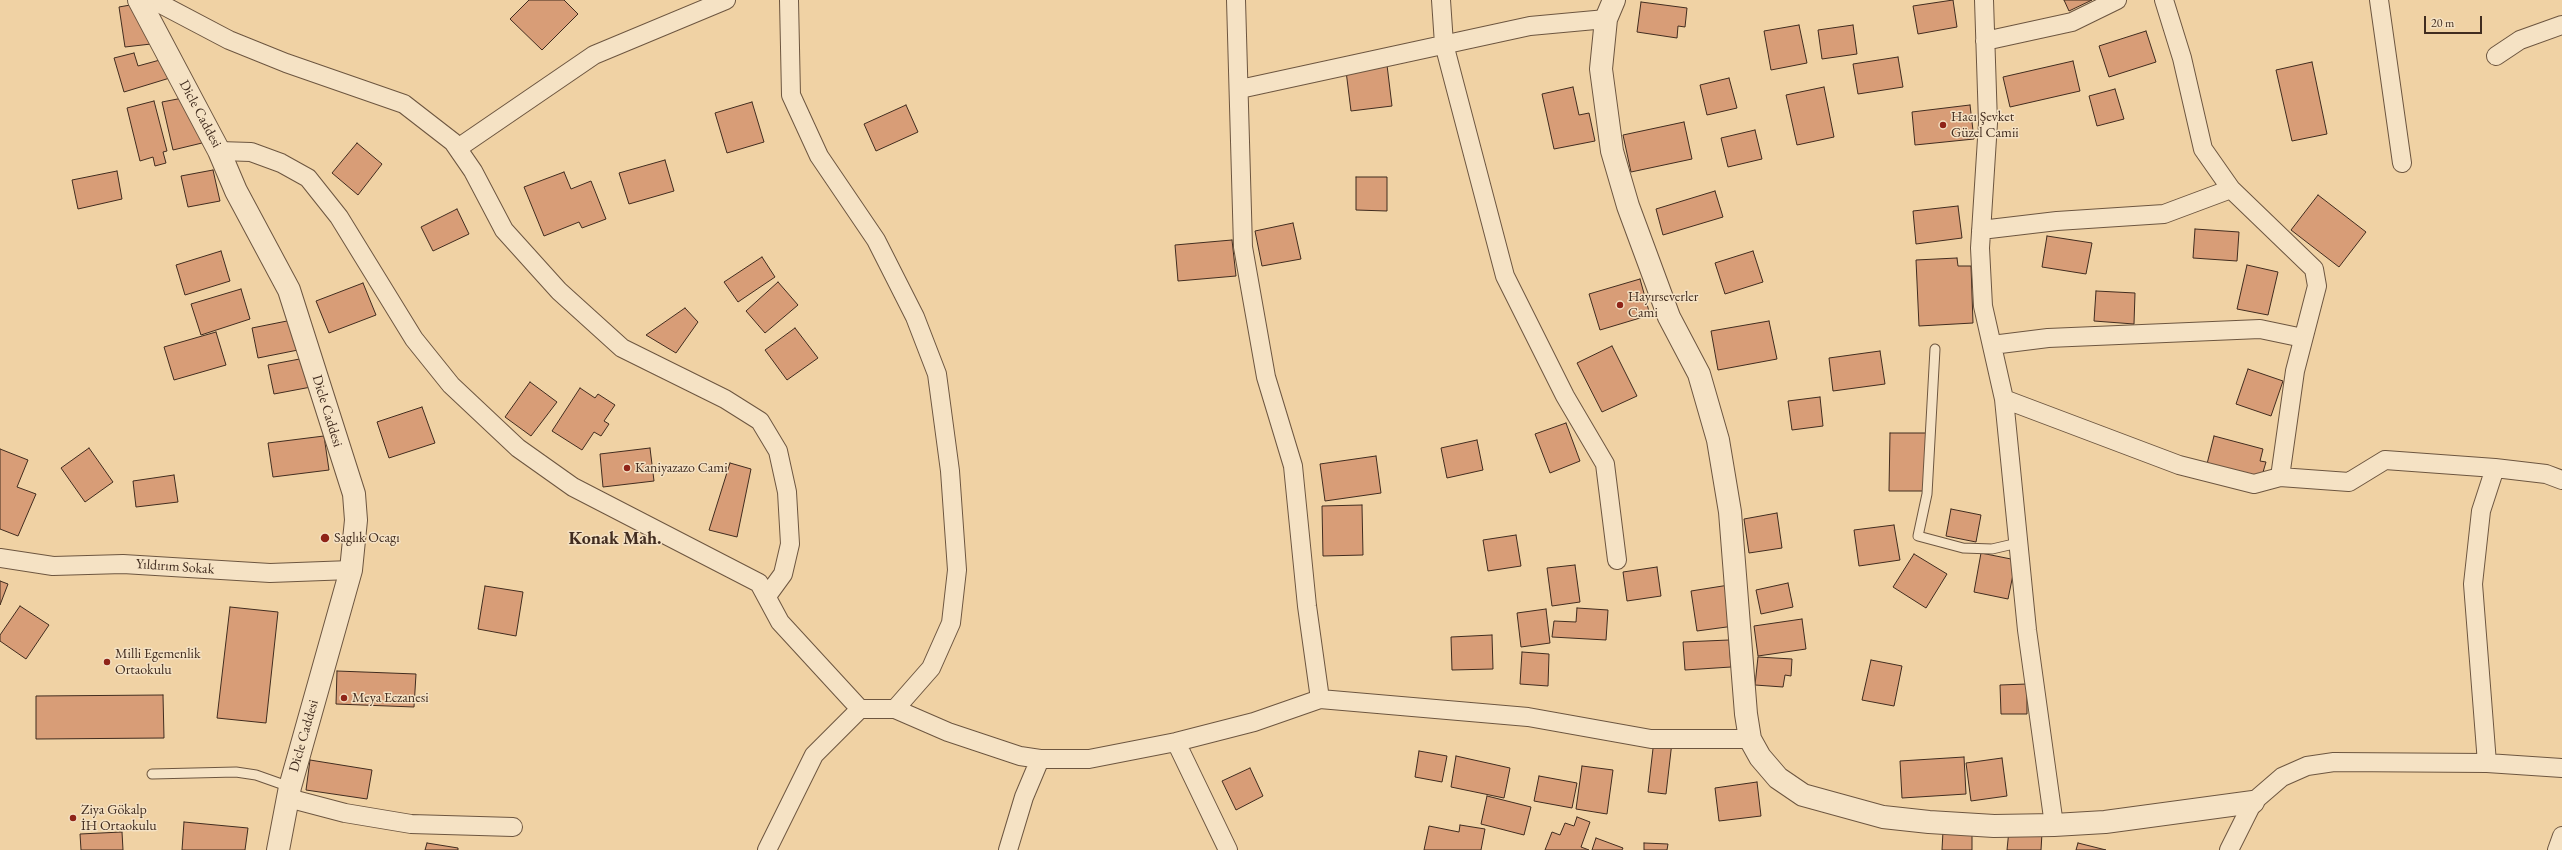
<!DOCTYPE html>
<html>
<head>
<meta charset="utf-8">
<style>
  body { margin:0 }
  #map { position:relative; width:2562px; height:850px; overflow:hidden; background:#f0d2a4; font-family:"EB Garamond",serif }
  canvas { display:block }
  .scale { position:absolute; left:2424px; top:16px; width:58px; height:18px; box-sizing:border-box; border:2px solid #412c1f; border-top:0; padding-left:5px; font-size:12px; line-height:14px; white-space:nowrap; color:#412c1f; -webkit-text-stroke:3px #f5e2c4; paint-order:stroke }
</style>
</head>
<body>
<div id="map">
<canvas width="2562" height="850"></canvas>
<div class="scale">20 m</div>
</div>
<script>
const ctx = document.querySelector('canvas').getContext('2d');
ctx.lineJoin = 'round';
function paint(path, color) { ctx.fillStyle = color; ctx.fill(path, 'evenodd'); }
const shape = rows => new Path2D(rows.map(r => 'M' + r).join(''));
function stroke(path, color, width, dash) { ctx.strokeStyle = color; ctx.lineWidth = width; ctx.lineCap = dash ? 'butt' : 'round'; ctx.setLineDash(dash || []); ctx.stroke(path); }
function label(font, color, halo, rows, align = 'center') {
  ctx.font = font + ' "EB Garamond",serif'; ctx.lineWidth = 3; ctx.setLineDash([]); ctx.textBaseline = 'middle'; ctx.strokeStyle = halo; ctx.fillStyle = color; for (const [text, x, y, turn = 0] of rows) {
    ctx.save(); ctx.translate(x, y); ctx.rotate((+turn || 0) * Math.PI / 180); ctx.textAlign = isNaN(turn) ? turn : align; if (halo) ctx.strokeText(text, 0, 0); ctx.fillText(text, 0, 0); ctx.restore();
  }
}
const building = shape([
  [529,0,564,0,578,14,542,50,510,19,529,0],
  [1953,0,1957,27,1918,34,1913,6,1953,0],
  [2064,0,2092,0,2069,11,2064,0],
  [1641,2,1687,8,1685,27,1678,26,1677,38,1637,32,1641,2],
  [136,4,139,24,148,23,151,44,125,47,119,7,136,4],
  [1799,25,1807,63,1771,70,1764,31,1799,25],
  [1853,25,1857,54,1822,59,1818,30,1853,25],
  [2146,31,2156,62,2109,77,2099,46,2146,31],
  [134,53,138,66,167,58,173,77,124,92,114,58,134,53],
  [1898,57,1903,87,1858,94,1853,64,1898,57],
  [2073,61,2080,91,2010,107,2003,77,2073,61],
  [2312,62,2327,134,2292,141,2276,70,2312,62],
  [1387,65,1392,106,1351,111,1346,71,1387,65],
  [1729,78,1737,108,1707,115,1700,85,1729,78],
  [1573,87,1579,115,1589,113,1595,141,1554,149,1542,94,1573,87],
  [1824,87,1834,137,1797,145,1786,95,1824,87],
  [2115,89,2124,119,2097,126,2089,96,2115,89],
  [188,97,202,143,173,150,162,102,188,97],
  [154,101,167,151,163,152,166,163,155,166,153,157,140,161,127,108,154,101],
  [752,102,764,142,727,153,715,113,752,102],
  [906,105,918,132,876,151,864,124,906,105],
  [1970,105,1974,139,1915,145,1912,112,1970,105],
  [1684,122,1692,159,1631,172,1623,135,1684,122],
  [1755,130,1762,159,1728,167,1721,138,1755,130],
  [357,143,382,164,358,195,332,173,357,143],
  [665,160,674,191,629,204,619,173,665,160],
  [213,170,220,201,188,207,181,176,213,170],
  [117,171,122,199,78,209,72,180,117,171],
  [564,172,571,189,591,181,606,219,582,228,579,222,544,236,524,187,564,172],
  [1356,177,1387,177,1387,211,1356,210,1356,177],
  [1715,191,1723,217,1663,235,1656,209,1715,191],
  [2318,195,2366,232,2339,267,2291,230,2318,195],
  [1958,206,1962,238,1916,244,1913,211,1958,206],
  [457,209,469,234,433,251,421,227,457,209],
  [1293,223,1301,259,1262,266,1255,231,1293,223],
  [2195,229,2239,232,2237,261,2193,258,2195,229],
  [2047,236,2092,243,2086,274,2042,267,2047,236],
  [1232,240,1236,276,1178,281,1175,245,1232,240],
  [221,251,230,281,185,295,176,265,221,251],
  [1753,251,1763,282,1725,294,1715,263,1753,251],
  [762,257,775,277,738,302,724,282,762,257],
  [1957,258,1958,266,1971,266,1973,323,1919,326,1916,260,1957,258],
  [2247,265,2278,272,2268,315,2237,309,2247,265],
  [1640,279,1650,315,1600,330,1589,294,1640,279],
  [778,282,798,305,765,333,746,311,778,282],
  [363,283,376,315,329,333,316,301,363,283],
  [241,289,250,319,201,335,191,304,241,289],
  [2096,291,2135,293,2134,324,2094,321,2096,291],
  [685,308,698,322,676,353,646,335,685,308],
  [297,319,303,349,258,358,252,328,297,319],
  [1769,321,1777,359,1718,370,1711,331,1769,321],
  [795,328,818,358,787,380,765,350,795,328],
  [216,332,226,365,174,380,164,347,216,332],
  [1612,346,1637,396,1602,412,1577,363,1612,346],
  [1880,351,1885,384,1833,391,1829,358,1880,351],
  [305,358,311,387,274,394,268,365,305,358],
  [2248,369,2283,381,2271,416,2236,404,2248,369],
  [530,382,557,402,531,436,505,417,530,382],
  [580,388,595,398,598,394,615,405,604,421,609,424,601,436,594,432,582,450,552,431,580,388],
  [1820,397,1823,426,1792,430,1788,401,1820,397],
  [422,407,435,443,389,458,377,422,422,407],
  [1566,423,1580,461,1550,473,1535,434,1566,423],
  [1890,433,1926,433,1925,491,1889,491,1890,433],
  [324,436,329,470,273,477,268,443,324,436],
  [2214,436,2263,449,2260,461,2266,462,2261,479,2207,464,2214,436],
  [1477,440,1483,470,1447,478,1441,448,1477,440],
  [89,448,113,482,85,502,61,468,89,448],
  [650,448,654,481,603,487,600,454,650,448],
  [0,449,28,460,17,487,36,494,18,536,0,529,0,449],
  [1376,456,1381,493,1325,501,1320,464,1376,456],
  [730,463,751,469,737,537,709,530,730,463],
  [174,475,178,502,136,507,133,481,174,475],
  [1362,505,1363,555,1323,556,1322,506,1362,505],
  [1951,509,1981,515,1976,542,1946,536,1951,509],
  [1777,513,1782,548,1749,553,1744,519,1777,513],
  [1894,525,1900,560,1859,566,1854,530,1894,525],
  [1516,535,1521,566,1488,571,1483,540,1516,535],
  [1981,553,2016,560,2008,599,1974,592,1981,553],
  [1914,554,1947,574,1926,608,1893,587,1914,554],
  [1575,565,1580,602,1552,606,1547,568,1575,565],
  [1657,567,1661,596,1627,601,1623,572,1657,567],
  [0,581,8,584,0,605,0,581],
  [1788,583,1793,607,1761,614,1756,590,1788,583],
  [1729,585,1734,626,1697,631,1691,591,1729,585],
  [485,586,523,592,516,636,478,629,485,586],
  [20,606,49,625,26,659,0,641,0,635,20,606],
  [230,607,278,612,266,723,217,718,230,607],
  [1577,608,1608,610,1606,640,1552,637,1554,621,1576,622,1577,608],
  [1546,609,1550,643,1521,647,1517,613,1546,609],
  [1802,619,1806,649,1758,656,1754,626,1802,619],
  [1492,635,1493,669,1452,670,1451,637,1492,635],
  [1729,640,1731,667,1685,670,1683,642,1729,640],
  [1522,652,1549,654,1548,686,1520,684,1522,652],
  [1758,657,1792,659,1791,676,1785,675,1783,687,1755,685,1758,657],
  [1871,660,1902,666,1894,706,1862,700,1871,660],
  [337,671,416,674,414,707,336,704,337,671],
  [2027,684,2027,714,2001,714,2000,685,2027,684],
  [163,695,164,738,36,739,36,696,163,695],
  [1654,740,1672,742,1666,794,1648,792,1654,740],
  [1419,751,1447,756,1442,782,1415,777,1419,751],
  [1456,756,1510,768,1504,798,1451,787,1456,756],
  [1964,757,1966,794,1902,798,1900,761,1964,757],
  [2002,758,2007,796,1971,801,1966,763,2002,758],
  [310,760,372,770,367,799,306,790,310,760],
  [1582,766,1613,770,1607,814,1576,809,1582,766],
  [1250,768,1263,796,1236,810,1222,781,1250,768],
  [1539,776,1577,783,1572,808,1534,801,1539,776],
  [1757,782,1761,816,1719,821,1715,788,1757,782],
  [1487,796,1531,807,1524,835,1481,824,1487,796],
  [1577,817,1590,822,1581,847,1589,850,1545,850,1552,832,1560,835,1565,823,1574,826,1577,817],
  [184,822,248,828,245,850,182,850,184,822],
  [1460,825,1485,829,1481,850,1424,850,1429,826,1459,832,1460,825],
  [2009,830,2042,833,2041,850,2007,850,2009,830],
  [1943,831,1972,831,1972,850,1942,850,1943,831],
  [122,832,123,850,81,850,80,834,122,832],
  [1596,838,1623,848,1622,850,1592,850,1596,838],
  [427,843,458,848,458,850,425,850,427,843],
  [1644,843,1668,844,1667,850,1644,850,1644,843],
  [2078,843,2106,850,2076,850,2078,843]
]);
paint(building, '#d89d77');
stroke(building, '#412c1f', 1);
const service = shape([
  [1935,349,1927,494,1918,536,1963,548,1992,549,2018,543],
  [152,774,236,772,256,775,290,787]
]);
const minor = shape([
  [153,0,229,40,286,63,404,104,453,142,473,171,504,230,559,291,622,348,725,399,760,421,778,451,787,492,790,544,783,574,767,596],
  [789,0,791,95,819,156,876,240,915,317,937,374,950,471,957,570,951,623,931,668,895,709],
  [1236,0,1243,247,1266,377,1293,466,1307,606,1320,699],
  [1441,0,1444,44,1505,276,1565,396,1605,464,1617,560],
  [1984,0,1988,123,1980,248,1983,306,2004,399,2027,630,2054,825],
  [2164,0,2182,58,2203,149,2231,189,2314,269,2317,286,2295,371,2280,477],
  [2379,0,2402,163],
  [1985,41,2072,22,2117,0],
  [2496,56,2520,40,2562,25],
  [1240,89,1530,26,1606,19],
  [458,148,594,55,726,0],
  [219,151,251,152,281,163,308,178,339,217,414,339,451,385,518,448,573,487,759,583,780,622,860,709],
  [1981,230,2057,221,2164,214,2231,189],
  [1992,345,2048,338,2260,329,2303,338],
  [2004,399,2179,465,2254,484,2280,477,2349,482,2385,460,2495,468,2546,474,2562,480],
  [0,558,53,566,123,564,270,573,351,570],
  [1176,742,1228,850],
  [2487,763,2473,584,2481,511,2495,468],
  [288,798,345,813,411,824,513,827],
  [767,850,814,755,860,709,895,709,948,732,1020,756,1040,759,1089,759,1176,742,1254,722,1320,699,1528,717,1651,739,1750,739],
  [1008,850,1024,797,1040,759],
  [2229,850,2253,802,2282,777,2307,766,2334,762,2487,763,2562,768],
  [2557,850,2562,836]
]);
const tertiary = shape([
  [139,0,219,151,236,191,289,290,354,494,356,520,351,570,290,787,278,850],
  [1614,0,1606,19,1601,69,1612,151,1628,206,1669,317,1699,374,1718,440,1730,512,1746,714,1750,739,1760,757,1778,778,1803,795,1883,817,1929,822,1994,826,2054,825,2105,822,2253,802]
]);
stroke(service, '#6d5640', 11);
stroke(minor, '#6d5640', 20);
stroke(tertiary, '#6d5640', 24);
stroke(service, '#f5e2c4', 9);
stroke(minor, '#f5e2c4', 18);
stroke(tertiary, '#f5e2c4', 22);
for (const [x, y, r, color] of [
  [1943,125,4,"#8f2418"],
  [1620,305,4,"#8f2418"],
  [627,468,4,"#8f2418"],
  [325,538,5,"#8f2418"],
  [107,662,4,"#8f2418"],
  [344,698,4,"#8f2418"],
  [73,818,4,"#8f2418"]
]) { const dot = new Path2D(); dot.arc(x, y, r, 0, 2 * Math.PI); ctx.fillStyle = color; ctx.fill(dot); stroke(dot, '#f5e2c4', 1.5); }
label('14px', '#412c1f', '#f5e2c4', [
  ["Dicle Caddesi",200,114,62],
  ["Dicle Caddesi",327,411,73],
  ["Yıldırım Sokak",175,567,4],
  ["Dicle Caddesi",304,736,-74]
]);
label('14px', '#412c1f', '#f5e2c4', [
  ["Hacı Şevket",1951,117],
  ["Güzel Camii",1951,133],
  ["Hayırseverler",1628,297],
  ["Cami",1628,313],
  ["Kaniyazazo Cami",635,468],
  ["Saglık Ocagı",334,538],
  ["Milli Egemenlik",115,654],
  ["Ortaokulu",115,670],
  ["Meya Eczanesi",352,698],
  ["Ziya Gökalp",81,810],
  ["İH Ortaokulu",81,826]
], 'left');
label('bold 18px', '#412c1f', '#f5e2c4', [
  ["Konak Mah.",615,539]
]);
</script>
</body>
</html>
